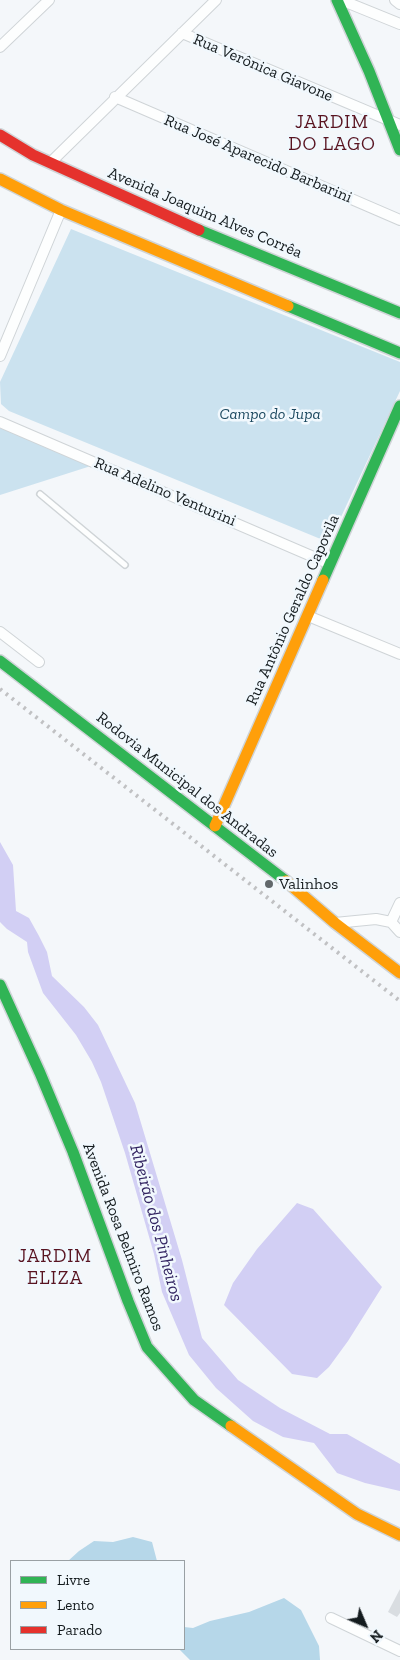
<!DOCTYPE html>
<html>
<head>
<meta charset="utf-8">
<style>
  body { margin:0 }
  #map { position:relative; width:400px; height:1660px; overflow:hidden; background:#f4f7fa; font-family:"Zilla Slab",serif }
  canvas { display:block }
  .legend { position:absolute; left:10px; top:1560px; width:175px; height:90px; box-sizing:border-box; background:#f1f8fd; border:1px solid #99a0a4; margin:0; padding:6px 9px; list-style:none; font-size:15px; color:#141b1e }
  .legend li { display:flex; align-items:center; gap:10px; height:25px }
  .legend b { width:25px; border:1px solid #99a0a4 }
  .north { position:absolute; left:340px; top:1600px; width:50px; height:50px; -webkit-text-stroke:4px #f1f8fd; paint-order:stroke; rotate:135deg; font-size:14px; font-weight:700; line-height:20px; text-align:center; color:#141b1e }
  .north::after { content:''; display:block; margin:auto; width:18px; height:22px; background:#141b1e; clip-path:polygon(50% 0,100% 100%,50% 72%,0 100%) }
</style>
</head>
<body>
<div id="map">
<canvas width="400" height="1660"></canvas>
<ul class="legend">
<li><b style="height:6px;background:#30b455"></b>Livre</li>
<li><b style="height:6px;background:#ff9f0a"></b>Lento</li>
<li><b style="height:6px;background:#e5322d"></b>Parado</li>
</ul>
<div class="north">N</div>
</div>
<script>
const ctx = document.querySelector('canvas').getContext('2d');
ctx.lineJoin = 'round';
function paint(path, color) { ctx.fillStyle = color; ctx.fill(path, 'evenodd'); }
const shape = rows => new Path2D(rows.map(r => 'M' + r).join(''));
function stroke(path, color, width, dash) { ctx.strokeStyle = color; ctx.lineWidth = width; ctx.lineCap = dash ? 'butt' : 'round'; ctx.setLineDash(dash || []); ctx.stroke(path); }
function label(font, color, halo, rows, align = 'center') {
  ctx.font = font + ' "Zilla Slab",serif'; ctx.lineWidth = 5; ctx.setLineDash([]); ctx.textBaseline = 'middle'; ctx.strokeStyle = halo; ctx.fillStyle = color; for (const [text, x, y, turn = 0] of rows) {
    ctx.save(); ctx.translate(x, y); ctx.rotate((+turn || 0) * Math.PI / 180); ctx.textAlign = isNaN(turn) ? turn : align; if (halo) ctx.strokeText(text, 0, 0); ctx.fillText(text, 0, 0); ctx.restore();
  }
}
paint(shape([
  [71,229,400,362,400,391,333,534,323,540,9,411,1,404,0,382],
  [0,428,94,465,0,495]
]), '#cbe2ef');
paint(shape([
  [133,1537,152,1542,157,1561,68,1561,79,1551,94,1541,113,1542],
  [284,1598,301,1610,319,1646,320,1660,190,1660,179,1649,184,1649,184,1627,193,1628,210,1621,249,1612]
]), '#b6d7e9');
paint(shape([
  [0,842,13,865,16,911,29,918,39,936,47,952,52,976,84,1007,98,1025,135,1103,182,1260,202,1338,238,1380,280,1408,330,1434,347,1434,400,1464,400,1491,365,1483,337,1473,314,1443,283,1437,253,1421,216,1388,189,1355,162,1292,154,1254,125,1153,101,1082,92,1062,76,1035,43,993,28,952,27,942,7,929,0,922],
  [297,1203,313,1209,382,1287,348,1341,329,1367,317,1378,292,1374,224,1305,233,1283,257,1249]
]), '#d2cff4');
paint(shape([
  [400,1589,400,1613,397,1617,388,1612]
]), '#d9dde1');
const lane = shape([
  [40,494,125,565]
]);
const street = shape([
  [341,0,400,24],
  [395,0,400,4],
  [182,33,400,125],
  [0,47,49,0],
  [115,97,400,220],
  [51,162,216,0],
  [0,356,61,210],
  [0,422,330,564],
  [308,616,400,654],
  [0,632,39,662],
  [391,922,400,903],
  [335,923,376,919,391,922,400,932],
  [331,1618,400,1651]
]);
const fast = shape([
  [337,0,369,71,400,150],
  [199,230,400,313],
  [288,306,400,353],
  [323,580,400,406],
  [0,661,286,881],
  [0,985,40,1073,73,1152,128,1301,147,1347,194,1400,231,1426]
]);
const slow = shape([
  [0,179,61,210,288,306],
  [215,826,323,580],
  [286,881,335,923,400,973],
  [231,1426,357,1514,400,1535]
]);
const jam = shape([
  [0,135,33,155,199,230]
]);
stroke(lane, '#cfd4d7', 8);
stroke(street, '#cfd4d7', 12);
stroke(fast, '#cfd4d7', 14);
stroke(slow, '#cfd4d7', 14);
stroke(jam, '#cfd4d7', 14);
stroke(lane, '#fdfefe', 5);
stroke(street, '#fdfefe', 10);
stroke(fast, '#30b455', 11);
stroke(slow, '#ff9f0a', 11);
stroke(jam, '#e5322d', 11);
stroke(shape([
  [0,689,400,1001]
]), '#c0c1c3', 4, [2.5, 5]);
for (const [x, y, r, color] of [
  [269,884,5,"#62686b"]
]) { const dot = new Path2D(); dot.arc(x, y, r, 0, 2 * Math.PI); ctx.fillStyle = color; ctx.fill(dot); stroke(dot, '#f1f8fd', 2); }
label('16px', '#141b1e', '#f1f8fd', [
  ["Rua Verônica Giavone",263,68,23],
  ["Rua José Aparecido Barbarini",258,159,23],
  ["Avenida Joaquim Alves Corrêa",205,213,23],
  ["Rua Adelino Venturini",165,492,23],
  ["Rua Antônio Geraldo Capovila",293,610,-66],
  ["Rodovia Municipal dos Andradas",187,785,38],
  ["Avenida Rosa Belmiro Ramos",123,1237,69]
]);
label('italic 16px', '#1b485f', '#f1f8fd', [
  ["Campo do Jupa",270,414]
]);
label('16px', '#141b1e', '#f1f8fd', [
  ["Valinhos",279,884]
], 'left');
label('italic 18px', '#322461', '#f1f8fd', [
  ["Ribeirão dos Pinheiros",156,1223,75]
]);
ctx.letterSpacing = '1px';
label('19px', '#591421', '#f1f8fd', [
  ["JARDIM",332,123],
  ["DO LAGO",332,145],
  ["JARDIM",55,1257],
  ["ELIZA",55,1279]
]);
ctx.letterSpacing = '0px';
</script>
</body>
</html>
